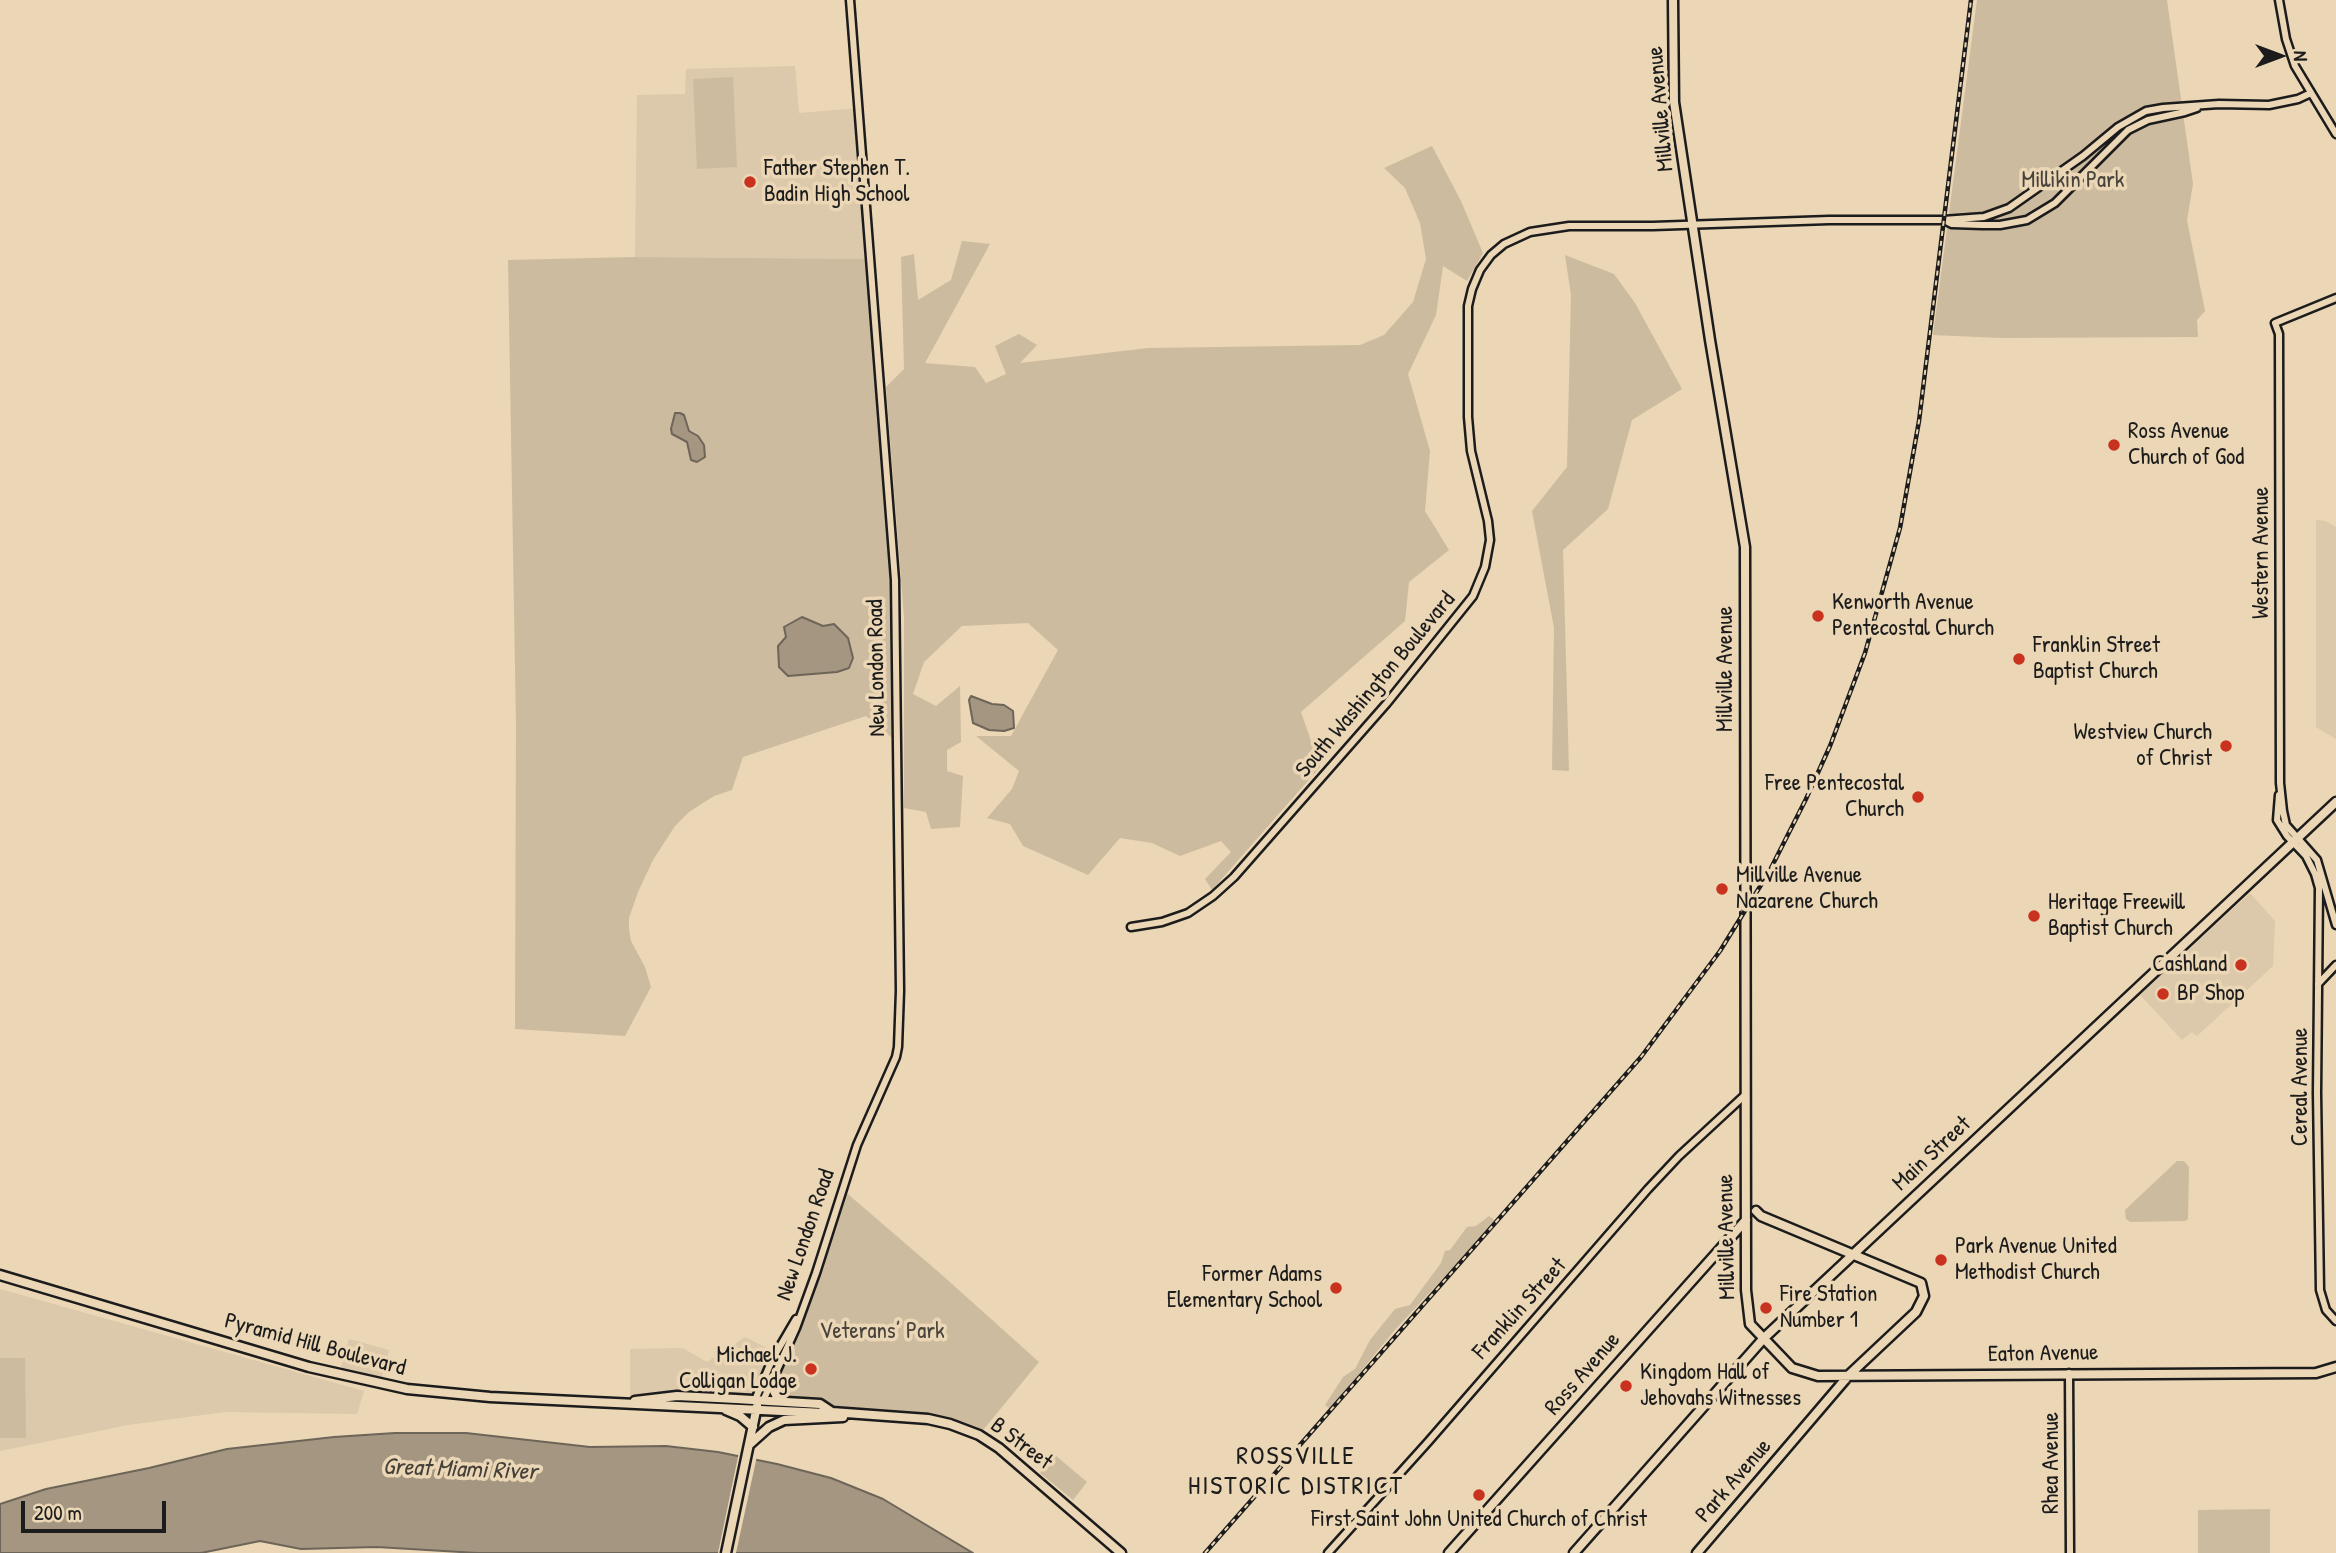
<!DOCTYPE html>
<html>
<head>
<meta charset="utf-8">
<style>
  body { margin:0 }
  #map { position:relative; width:2336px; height:1553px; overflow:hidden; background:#ebd6b5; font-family:"Patrick Hand",sans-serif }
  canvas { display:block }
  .north { position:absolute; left:2245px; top:21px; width:70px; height:70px; -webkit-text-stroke:5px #ebd6b5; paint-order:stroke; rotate:90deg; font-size:19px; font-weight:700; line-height:28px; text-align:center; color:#1c1c1c }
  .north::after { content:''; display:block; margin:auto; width:24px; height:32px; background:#1c1c1c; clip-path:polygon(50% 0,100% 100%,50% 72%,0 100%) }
  .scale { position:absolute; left:21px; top:1501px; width:145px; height:32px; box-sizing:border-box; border:4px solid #1c1c1c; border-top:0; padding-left:9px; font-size:21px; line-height:24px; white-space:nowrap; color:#1c1c1c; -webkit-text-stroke:5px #ebd6b5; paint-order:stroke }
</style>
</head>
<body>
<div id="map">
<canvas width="2336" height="1553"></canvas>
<div class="north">N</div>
<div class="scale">200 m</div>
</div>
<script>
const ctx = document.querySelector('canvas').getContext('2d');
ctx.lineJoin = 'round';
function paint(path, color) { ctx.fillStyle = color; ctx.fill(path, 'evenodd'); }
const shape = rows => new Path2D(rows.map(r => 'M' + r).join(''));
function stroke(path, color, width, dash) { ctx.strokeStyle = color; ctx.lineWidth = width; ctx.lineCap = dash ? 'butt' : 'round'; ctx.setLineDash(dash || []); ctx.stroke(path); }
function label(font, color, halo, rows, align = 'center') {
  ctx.font = font + ' "Patrick Hand",sans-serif'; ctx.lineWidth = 7; ctx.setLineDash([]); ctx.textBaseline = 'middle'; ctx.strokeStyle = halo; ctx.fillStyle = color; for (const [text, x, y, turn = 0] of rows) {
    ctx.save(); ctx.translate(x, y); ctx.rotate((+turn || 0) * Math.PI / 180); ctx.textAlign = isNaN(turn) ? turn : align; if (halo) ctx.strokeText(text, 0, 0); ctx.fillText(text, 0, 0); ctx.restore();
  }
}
paint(shape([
  [795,66,799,113,859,108,870,259,635,257,637,95,685,94,686,69],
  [2316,520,2325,521,2336,527,2336,739,2316,727],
  [2250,893,2275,921,2273,966,2197,1036,2192,1032,2182,1040,2140,995],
  [0,1289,364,1391,357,1414,225,1412,128,1425,0,1451],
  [745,1337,773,1351,755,1393,751,1395,722,1398,630,1396,630,1349,683,1348,707,1362],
  [349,1339,389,1350,382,1378,341,1368]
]), '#dcc8aa');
paint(shape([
  [1977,0,2167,0,2193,184,2187,220,2205,311,2197,320,2198,337,2000,338,1933,335],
  [733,77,737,167,697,169,693,79],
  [1432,146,1461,201,1483,253,1467,281,1443,266,1436,315,1408,374,1430,451,1425,511,1449,550,1409,582,1405,621,1301,712,1320,767,1212,890,1205,879,1231,852,1221,841,1180,856,1152,843,1120,838,1088,875,1023,846,1010,824,987,818,1012,789,1019,771,976,736,1011,736,1058,650,1028,623,962,626,924,662,913,694,936,706,960,686,961,742,947,750,947,771,963,776,960,827,931,829,926,812,904,808,904,617,886,387,904,369,901,257,914,254,918,300,951,280,962,241,990,244,925,363,975,367,986,383,1006,374,995,346,1019,334,1037,345,1020,363,1148,348,1360,345,1384,335,1413,302,1426,259,1420,223,1405,188,1384,168],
  [1565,255,1614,274,1635,303,1682,389,1632,420,1608,509,1563,550,1569,771,1552,770,1554,628,1532,511,1567,467,1571,295],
  [635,257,870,259,895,580,897,742,866,716,743,757,732,790,714,796,689,812,675,826,653,860,638,892,629,918,629,929,631,941,645,967,651,987,625,1036,515,1029,516,725,508,260],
  [2177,1161,2184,1161,2189,1167,2188,1219,2185,1221,2130,1222,2126,1219,2125,1210],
  [842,1189,942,1275,1039,1362,979,1435,950,1424,846,1413,826,1407,779,1401,773,1378,796,1328],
  [1489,1216,1494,1220,1459,1261,1394,1331,1330,1409,1325,1405,1343,1377,1355,1369,1370,1340,1395,1309,1410,1305,1441,1263,1445,1251,1450,1250,1467,1227,1476,1226],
  [0,1358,25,1358,26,1438,0,1438],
  [1055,1455,1087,1482,1073,1500,1040,1473],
  [2270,1509,2270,1553,2198,1553,2198,1510]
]), '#cdbb9f');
const water = shape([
  [675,413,680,413,684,415,689,431,698,436,704,445,705,457,697,462,691,460,687,442,672,434,671,429,675,413],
  [802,617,823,626,834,624,848,638,853,658,849,668,837,672,788,676,779,667,778,646,786,637,784,627,802,617],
  [971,696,992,704,1004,705,1013,711,1014,728,1004,731,989,730,973,723,969,700,971,696],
  [395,1433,466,1433,590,1447,666,1446,718,1452,777,1464,831,1478,883,1499,973,1553,477,1553,377,1547,301,1549,260,1541,201,1553,0,1553,0,1504,46,1489,149,1468,227,1449,334,1437,395,1433]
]);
paint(water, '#a49681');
stroke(water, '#6e6559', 2);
paint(shape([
  [739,1452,757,1456,736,1553,718,1553]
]), '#ebd6b5');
const minor = shape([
  [2279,0,2286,39,2295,66,2336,134],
  [1944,220,1952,224,1982,225,2000,225,2027,220,2055,203,2128,130,2148,120,2185,112,2197,108],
  [2336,298,2275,323,2279,334,2280,783,2283,811,2286,825,2317,860,2336,925],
  [2279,795,2277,820,2287,836,2306,856,2315,874,2319,888,2317,1093,2320,1290,2326,1310,2336,1321],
  [1131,927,1162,922,1188,913,1213,896,1234,877,1387,703,1473,596,1485,567,1490,540,1488,521,1471,451,1468,417,1468,306,1472,289,1480,270,1491,255,1504,244,1530,232,1569,226,1653,226,1829,220,1943,220,1984,217,2009,208,2083,156,2118,127,2146,111,2163,108,2219,104,2269,105,2298,99,2311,93],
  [2318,984,2336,965],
  [2069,1373,2070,1553],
  [755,1400,772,1360,796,1319],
  [763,1401,796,1328,816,1273,857,1145,896,1057,898,1047,900,991,895,580,850,0],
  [1328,1553,1428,1442,1648,1189,1679,1156,1745,1095]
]);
const major = shape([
  [1673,0,1674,102,1710,340,1745,547,1746,1290,1750,1324,1792,1368,1818,1376,2316,1373,2336,1367],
  [0,1275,309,1367,407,1389,490,1397,824,1413,832,1412,928,1419,950,1424,979,1435,999,1448,1121,1553],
  [773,1377,773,1389,779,1401],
  [635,1401,677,1396,736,1399,820,1404,832,1412],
  [726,1410,740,1416,753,1427],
  [750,1444,769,1427,784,1420,843,1417],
  [726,1553,757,1406],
  [1449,1553,1746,1220],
  [1574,1553,1764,1338,2336,802],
  [1697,1553,1849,1375,1916,1312,1924,1296,1921,1283,1761,1216,1756,1211]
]);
stroke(minor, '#1c1c1c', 11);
stroke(major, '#1c1c1c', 13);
stroke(minor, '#ebd6b5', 6);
stroke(major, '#ebd6b5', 8);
const rail = shape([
  [1205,1553,1641,1057,1720,951,1769,872,1806,799,1830,746,1865,653,1900,528,1919,421,1971,0]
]);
stroke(rail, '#1c1c1c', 4.5);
stroke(rail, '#ebd6b5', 2, [5]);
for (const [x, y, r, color] of [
  [750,182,7,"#c8321e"],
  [2114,445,7,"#c8321e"],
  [1818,616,7,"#c8321e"],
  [2019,659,7,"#c8321e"],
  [2226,746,7,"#c8321e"],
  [1918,797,7,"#c8321e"],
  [1722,889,7,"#c8321e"],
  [2034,916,7,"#c8321e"],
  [2241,965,7,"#c8321e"],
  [2163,994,7,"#c8321e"],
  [1941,1260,7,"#c8321e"],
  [1336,1288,7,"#c8321e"],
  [1766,1308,7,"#c8321e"],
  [811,1369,7,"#c8321e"],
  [1626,1386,7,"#c8321e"],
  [1479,1495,7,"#c8321e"]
]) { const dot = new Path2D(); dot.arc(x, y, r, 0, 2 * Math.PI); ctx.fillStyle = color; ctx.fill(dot); stroke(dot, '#ebd6b5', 2.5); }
label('23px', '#1c1c1c', '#ebd6b5', [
  ["Millville Avenue",1661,109,-95],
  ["Western Avenue",2262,553,-90],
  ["New London Road",877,668,-91],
  ["Millville Avenue",1726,669,-90],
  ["South Washington Boulevard",1376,685,-50],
  ["Cereal Avenue",2301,1087,-90],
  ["Main Street",1932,1154,-43],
  ["New London Road",806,1235,-71],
  ["Millville Avenue",1727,1237,-91],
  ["Franklin Street",1520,1309,-48],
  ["Pyramid Hill Boulevard",315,1345,15],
  ["Eaton Avenue",2043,1354,-1],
  ["Ross Avenue",1583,1374,-49],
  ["B Street",1021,1444,37],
  ["Rhea Avenue",2052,1463,-90],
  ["Park Avenue",1734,1481,-49]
]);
label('23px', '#1c1c1c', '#ebd6b5', [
  ["Father Stephen T.",764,169],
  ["Badin High School",764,195],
  ["Ross Avenue",2128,432],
  ["Church of God",2128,458],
  ["Kenworth Avenue",1832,603],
  ["Pentecostal Church",1832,629],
  ["Franklin Street",2033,646],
  ["Baptist Church",2033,672],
  ["Westview Church",2212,733,"right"],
  ["of Christ",2212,759,"right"],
  ["Free Pentecostal",1904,784,"right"],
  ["Church",1904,810,"right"],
  ["Millville Avenue",1736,876],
  ["Nazarene Church",1736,902],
  ["Heritage Freewill",2048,903],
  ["Baptist Church",2048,929],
  ["Cashland",2227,965,"right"],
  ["BP Shop",2177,994],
  ["Park Avenue United",1955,1247],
  ["Methodist Church",1955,1273],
  ["Former Adams",1322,1275,"right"],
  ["Elementary School",1322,1301,"right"],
  ["Fire Station",1780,1295],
  ["Number 1",1780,1321],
  ["Michael J.",797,1356,"right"],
  ["Colligan Lodge",797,1382,"right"],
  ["Kingdom Hall of",1640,1373],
  ["Jehovahs Witnesses",1640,1399],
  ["First Saint John United Church of Christ",1479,1520,"center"]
], 'left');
label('23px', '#48443d', '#ebd6b5', [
  ["Millikin Park",2073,181],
  ["Veterans’ Park",882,1332]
]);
label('italic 24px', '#45413a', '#ebd6b5', [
  ["Great Miami River",460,1470,2]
]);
ctx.letterSpacing = '2px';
label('26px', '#1c1c1c', '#ebd6b5', [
  ["ROSSVILLE",1296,1457],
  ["HISTORIC DISTRICT",1296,1487]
]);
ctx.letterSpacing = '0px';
</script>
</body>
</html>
